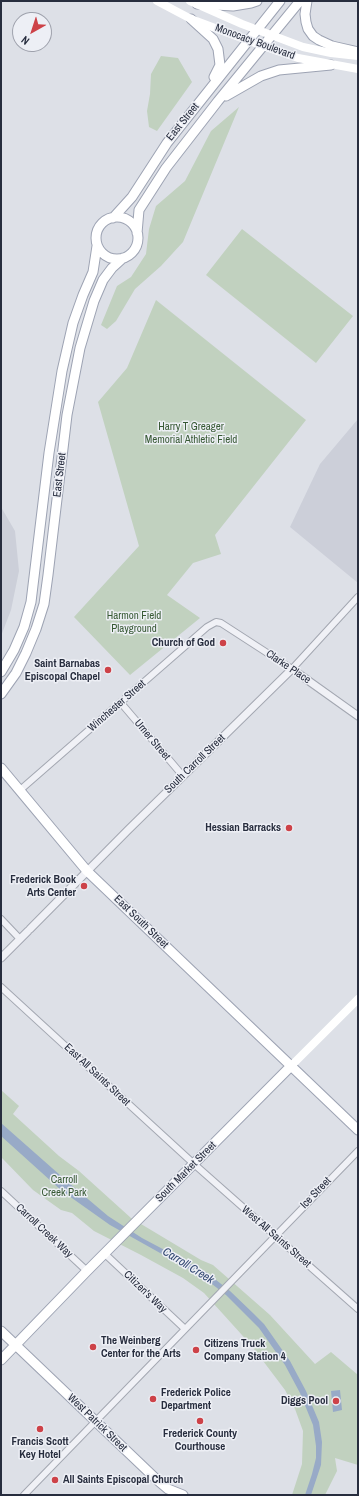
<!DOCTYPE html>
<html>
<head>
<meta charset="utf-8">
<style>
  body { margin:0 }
  #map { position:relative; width:359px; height:1496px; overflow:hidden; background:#dde0e7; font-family:"Archivo Narrow",sans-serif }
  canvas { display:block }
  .frame { position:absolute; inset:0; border:2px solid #272d3e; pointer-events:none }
  .north { position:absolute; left:12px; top:12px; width:40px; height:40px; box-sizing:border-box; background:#edeff5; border:1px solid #9ea1ac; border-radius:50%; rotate:219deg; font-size:11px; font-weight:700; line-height:16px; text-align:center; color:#272d3e }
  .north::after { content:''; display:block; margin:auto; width:14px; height:18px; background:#cd4248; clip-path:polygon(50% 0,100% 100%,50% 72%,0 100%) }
</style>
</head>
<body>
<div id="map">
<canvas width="359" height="1496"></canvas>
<div class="frame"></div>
<div class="north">N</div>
</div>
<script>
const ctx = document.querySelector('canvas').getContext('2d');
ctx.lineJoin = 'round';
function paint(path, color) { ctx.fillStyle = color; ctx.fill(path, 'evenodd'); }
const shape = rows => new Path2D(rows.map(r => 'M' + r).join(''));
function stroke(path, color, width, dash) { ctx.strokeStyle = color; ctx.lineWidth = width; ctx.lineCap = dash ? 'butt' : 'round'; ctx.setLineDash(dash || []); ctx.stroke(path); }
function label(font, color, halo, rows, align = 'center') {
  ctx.font = font + ' "Archivo Narrow",sans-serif'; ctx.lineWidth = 3; ctx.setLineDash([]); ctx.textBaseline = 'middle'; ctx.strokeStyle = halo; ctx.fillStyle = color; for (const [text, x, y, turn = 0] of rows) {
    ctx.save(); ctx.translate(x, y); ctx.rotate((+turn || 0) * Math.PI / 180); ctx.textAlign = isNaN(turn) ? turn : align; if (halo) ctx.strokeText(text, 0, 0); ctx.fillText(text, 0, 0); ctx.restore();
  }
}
paint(shape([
  [358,419,358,583,290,527,320,464],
  [1,507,15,531,19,571,11,610,1,636]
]), '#cccfd9');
paint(shape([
  [161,56,178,58,192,82,157,131,149,127,147,111,150,94,151,74],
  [239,107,183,242,161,266,135,289,116,321,107,329,101,325,117,286,131,277,146,254,149,229,156,206,185,181,211,131],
  [242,229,353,316,316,363,206,275],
  [156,300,306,420,215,535,221,554,193,563,167,595,200,618,130,675,74,617,139,546,98,402,127,368],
  [1,1090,19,1106,13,1114,59,1156,79,1171,131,1218,201,1260,213,1265,270,1315,315,1364,331,1352,358,1375,358,1465,335,1458,337,1471,325,1495,292,1495,302,1464,303,1431,295,1409,285,1390,251,1345,204,1293,183,1278,141,1255,94,1231,72,1213,61,1210,33,1190,1,1157]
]), '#c1d1bf');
paint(shape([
  [1,1123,69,1183,108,1216,142,1238,206,1272,230,1291,254,1314,264,1324,290,1361,306,1391,319,1422,322,1442,321,1465,311,1495,305,1495,312,1474,316,1458,316,1446,313,1425,300,1393,285,1365,259,1328,226,1295,203,1277,110,1225,62,1191,1,1136],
  [340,1390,342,1410,333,1412,331,1391]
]), '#98aac7');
const minor = shape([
  [121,703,183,776],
  [19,791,207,627,216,622,221,623,292,669,358,597],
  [1,919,20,939],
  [1,987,194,1164,358,1309],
  [1,1191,87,1271],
  [105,1254,185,1329],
  [24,1495,358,1151]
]);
const tertiary = shape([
  [30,929,128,830,292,669,358,716],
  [1,958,28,931]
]);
const primary = shape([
  [307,1,305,14,306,22,308,29,313,36,319,40,332,46,358,52],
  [197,4,233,6,251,3,257,1],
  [191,19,213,39,218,49,220,65,214,77],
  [226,96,261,76,279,70,331,65],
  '96 238a21 21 0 1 1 42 0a21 21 0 1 1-42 0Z',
  [113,218,132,197,167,143,280,1],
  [137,233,139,210,166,168,218,101,300,1],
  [1,672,14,650,24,627,31,602,49,453,62,371,73,323,83,295,93,272,97,246],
  [1,694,16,673,26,653,36,629,44,604,48,575,67,415,80,348,94,301,103,280,112,268,123,258],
  [1,768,87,871,358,1130],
  [1,1331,155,1478,168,1489,183,1495],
  [1,1360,87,1271,291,1066]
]);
stroke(minor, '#a3a7b1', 8);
stroke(tertiary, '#a3a7b1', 9);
stroke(primary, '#9da3b3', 11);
stroke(minor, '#f0f1f6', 6);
stroke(tertiary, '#f0f1f6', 7);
stroke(shape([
  [157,1,191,19,263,46,298,58,358,69],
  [190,1,242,24,303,47,331,53,358,56],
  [291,1066,358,999]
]), '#fff', 8);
stroke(primary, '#fff', 9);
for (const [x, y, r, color] of [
  [223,643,4,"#cd4248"],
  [108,670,4,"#cd4248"],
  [289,828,4,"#cd4248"],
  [84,886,4,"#cd4248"],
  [93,1347,4,"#cd4248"],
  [196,1350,4,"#cd4248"],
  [153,1399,4,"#cd4248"],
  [336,1401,4,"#cd4248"],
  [200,1421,4,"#cd4248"],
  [40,1429,4,"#cd4248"],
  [55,1480,4,"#cd4248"]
]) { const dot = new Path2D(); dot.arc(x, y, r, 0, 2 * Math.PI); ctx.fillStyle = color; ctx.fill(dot); stroke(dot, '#edeff5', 1.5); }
label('11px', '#272d3e', '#edeff5', [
  ["Monocacy Boulevard",255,42,20],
  ["East Street",183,122,-51],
  ["East Street",60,475,-83],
  ["Clarke Place",288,667,34],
  ["Winchester Street",117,706,-41],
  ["Urner Street",152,740,50],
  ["South Carroll Street",195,764,-44],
  ["East South Street",141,922,44],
  ["East All Saints Street",97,1075,43],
  ["South Market Street",186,1172,-45],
  ["Ice Street",316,1193,-46],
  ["Carroll Creek Way",44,1231,43],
  ["West All Saints Street",276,1237,41],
  ["Citizen's Way",145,1292,44],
  ["West Patrick Street",97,1423,44]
]);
label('11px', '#375934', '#edeff5', [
  ["Harry T Greager",191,427],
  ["Memorial Athletic Field",191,440],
  ["Harmon Field",134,616],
  ["Playground",134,629],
  ["Carroll",64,1180],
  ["Creek Park",64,1193]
]);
label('bold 11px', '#272d3e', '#edeff5', [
  ["Church of God",215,643],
  ["Saint Barnabas",100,664],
  ["Episcopal Chapel",100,677],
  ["Hessian Barracks",281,828],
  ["Frederick Book",76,880],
  ["Arts Center",76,893],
  ["The Weinberg",101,1341,"left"],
  ["Center for the Arts",101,1354,"left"],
  ["Citizens Truck",204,1344,"left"],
  ["Company Station 4",204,1357,"left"],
  ["Frederick Police",161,1393,"left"],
  ["Department",161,1406,"left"],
  ["Diggs Pool",328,1401],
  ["Frederick County",200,1434,"center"],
  ["Courthouse",200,1447,"center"],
  ["Francis Scott",40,1442,"center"],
  ["Key Hotel",40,1455,"center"],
  ["All Saints Episcopal Church",63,1480,"left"]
], 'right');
label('italic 12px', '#314771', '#edeff5', [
  ["Carroll Creek",188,1266,32]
]);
</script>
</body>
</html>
